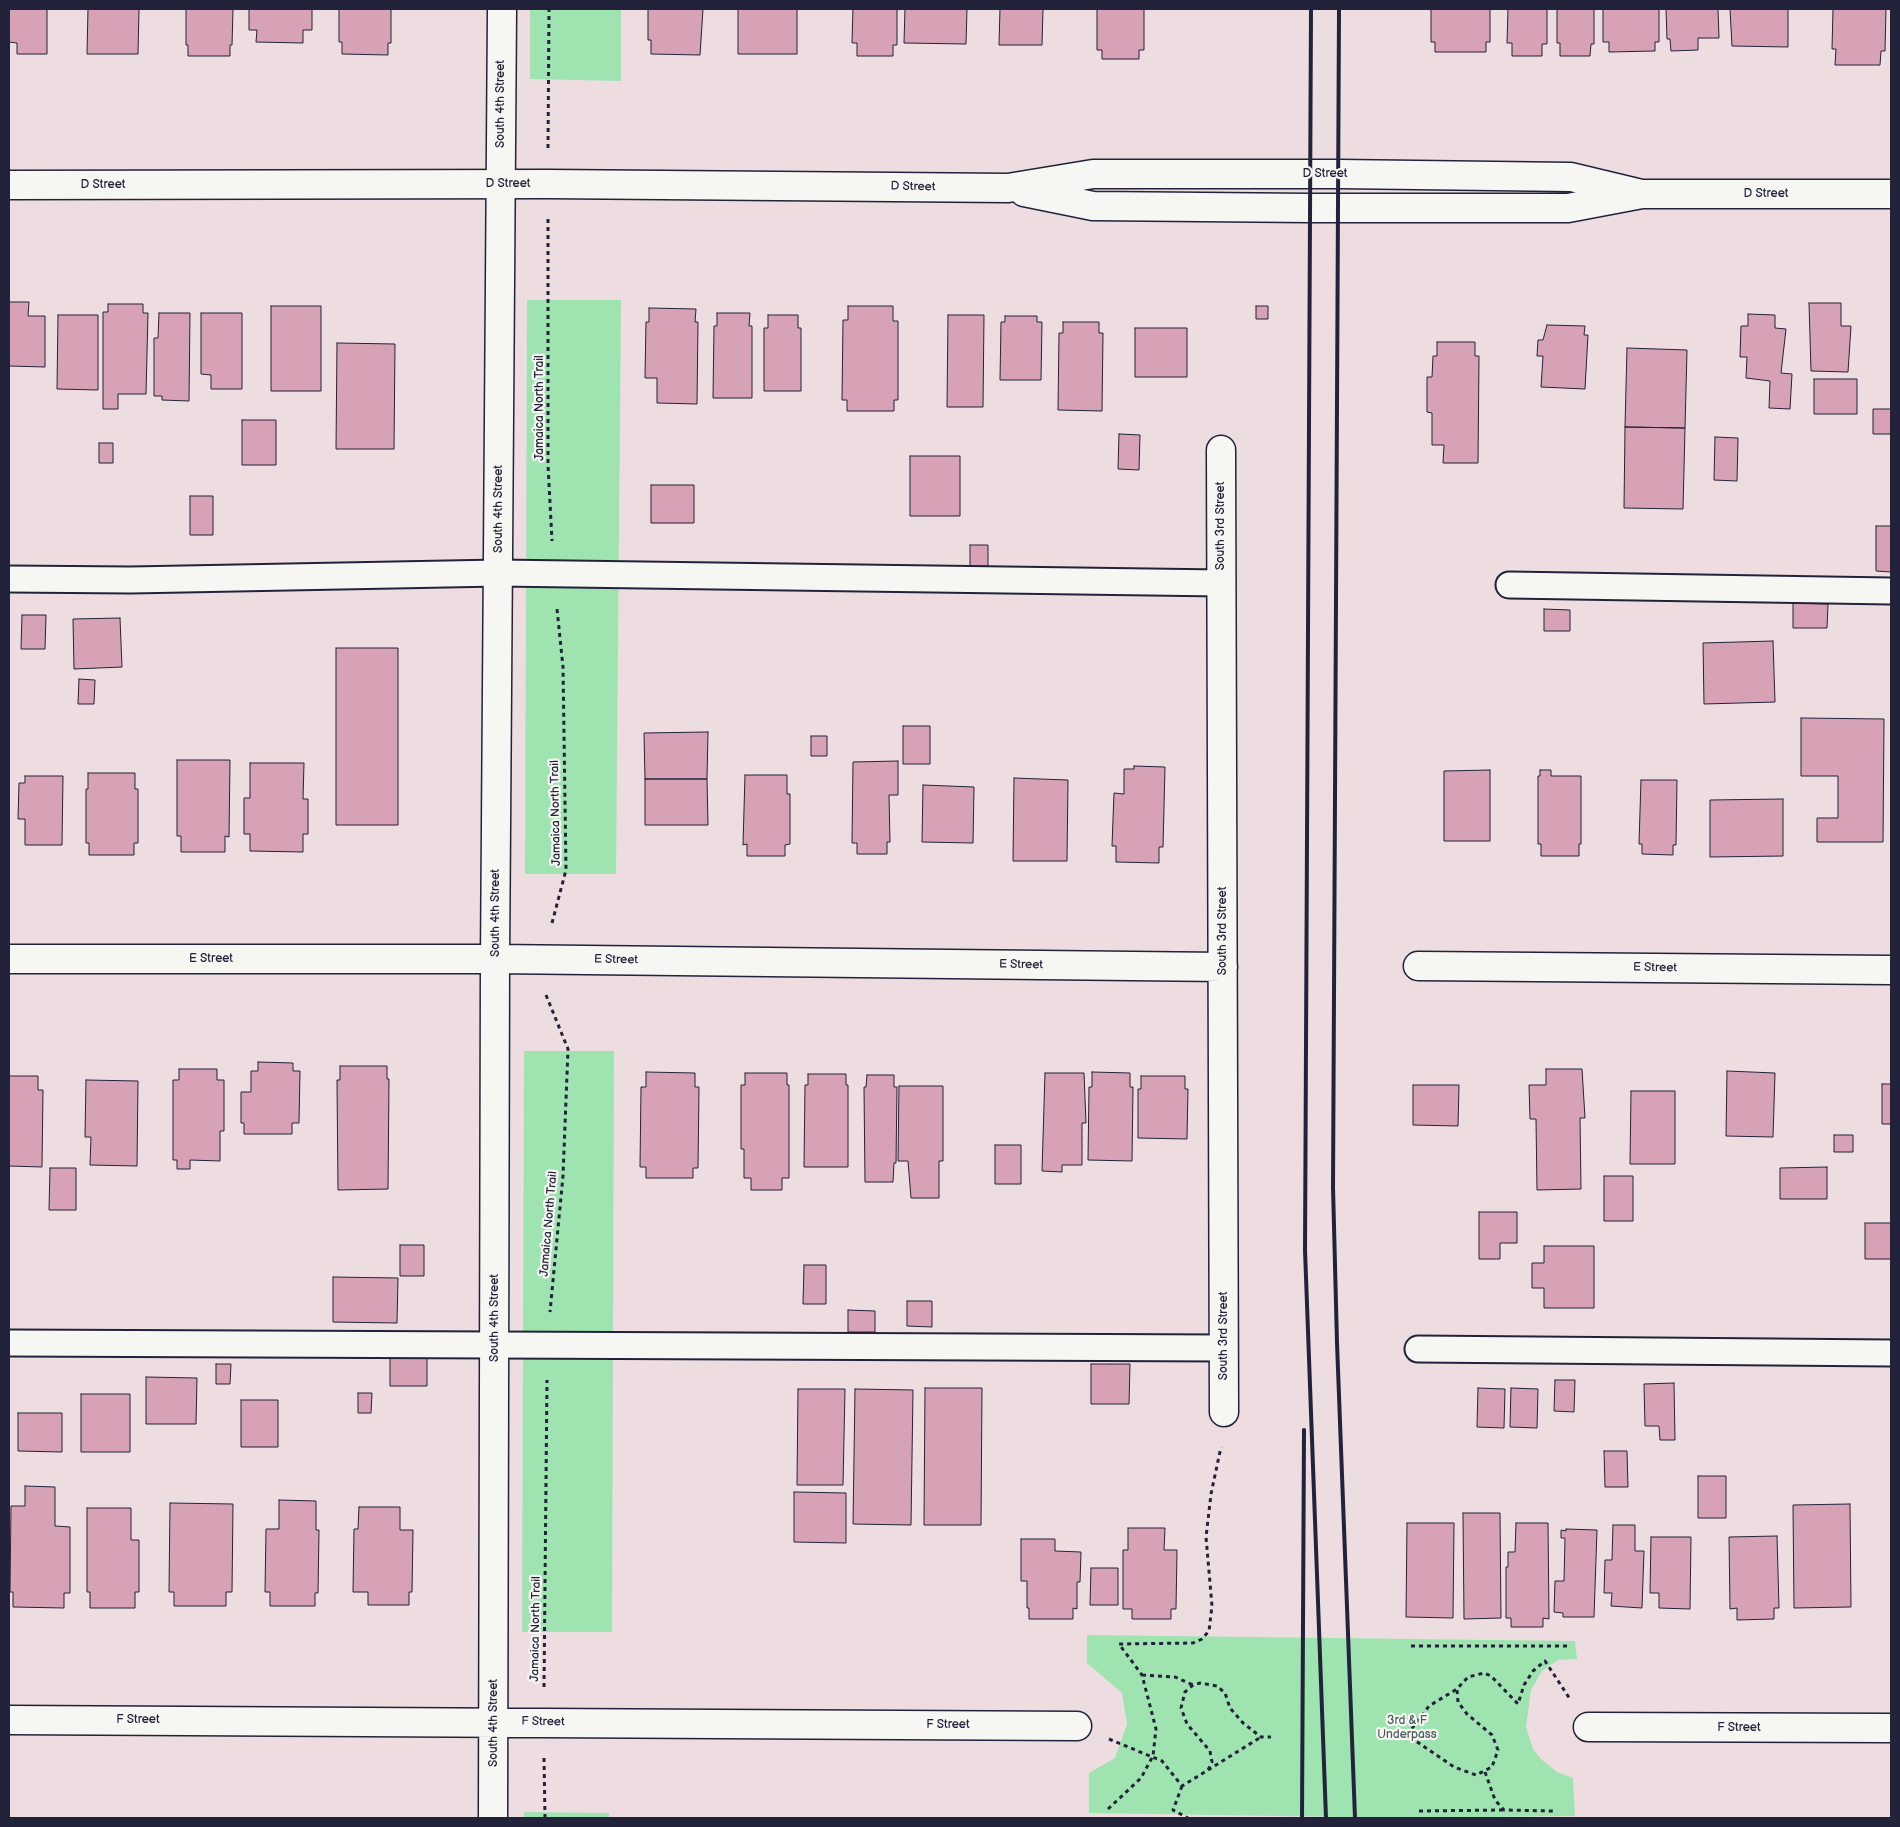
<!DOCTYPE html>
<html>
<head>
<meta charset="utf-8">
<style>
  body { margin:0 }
  #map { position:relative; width:1900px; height:1827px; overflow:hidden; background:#eddde0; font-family:"Balsamiq Sans",sans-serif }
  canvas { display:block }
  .frame { position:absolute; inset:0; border:10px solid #22223b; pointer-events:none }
</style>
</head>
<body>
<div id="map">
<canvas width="1900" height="1827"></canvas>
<div class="frame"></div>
</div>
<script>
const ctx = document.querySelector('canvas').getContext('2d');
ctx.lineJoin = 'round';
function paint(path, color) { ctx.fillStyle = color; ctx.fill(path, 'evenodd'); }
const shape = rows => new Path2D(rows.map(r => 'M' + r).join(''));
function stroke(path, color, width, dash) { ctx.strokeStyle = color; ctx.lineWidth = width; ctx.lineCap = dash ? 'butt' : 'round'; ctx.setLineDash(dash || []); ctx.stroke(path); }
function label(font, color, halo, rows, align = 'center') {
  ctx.font = font + ' "Balsamiq Sans",sans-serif'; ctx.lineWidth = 4.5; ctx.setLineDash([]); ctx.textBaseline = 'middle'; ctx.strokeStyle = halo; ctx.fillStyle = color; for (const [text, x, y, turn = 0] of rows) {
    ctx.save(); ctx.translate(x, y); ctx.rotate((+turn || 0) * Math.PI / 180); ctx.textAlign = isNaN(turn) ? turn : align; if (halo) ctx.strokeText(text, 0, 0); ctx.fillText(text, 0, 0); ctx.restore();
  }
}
paint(shape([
  [530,9,621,9,621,81,530,79],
  [527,300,621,300,616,874,525,874],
  [524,1051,614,1051,612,1632,522,1632],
  [1087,1635,1575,1641,1577,1659,1558,1660,1542,1671,1531,1690,1526,1727,1533,1749,1541,1759,1557,1772,1573,1778,1575,1816,1406,1818,1089,1813,1089,1773,1115,1758,1127,1724,1122,1693,1087,1663],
  [524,1812,609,1813,609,1818,524,1818]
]), '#9fe4b0');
const building = shape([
  [9,9,47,9,47,54,17,54,17,43,9,42,9,9],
  [88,9,139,9,138,54,87,54,88,9],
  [186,9,233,9,232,45,230,45,230,56,188,56,188,45,186,45,186,9],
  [249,9,312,9,312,30,303,30,303,43,256,42,257,30,249,30,249,9],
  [339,9,391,9,391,43,388,43,388,55,342,54,342,42,339,42,339,9],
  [648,9,703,9,700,55,651,54,651,40,648,40,648,9],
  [738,9,797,9,797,54,738,54,738,9],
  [853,9,897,9,897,45,893,45,893,56,857,56,857,43,852,43,853,9],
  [905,9,967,9,966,44,904,43,905,9],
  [1000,9,1043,9,1042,45,999,45,1000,9],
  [1097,9,1144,9,1144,50,1139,50,1139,59,1102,59,1102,50,1097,50,1097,9],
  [1431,9,1490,9,1490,42,1486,42,1486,52,1435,52,1435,42,1431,42,1431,9],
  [1508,9,1547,9,1547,44,1542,44,1542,56,1512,56,1512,43,1507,43,1508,9],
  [1557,9,1594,9,1594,44,1591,44,1590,56,1560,56,1560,43,1557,43,1557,9],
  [1603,9,1659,9,1659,42,1655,42,1655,51,1609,52,1609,42,1603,42,1603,9],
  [1666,9,1718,9,1719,38,1698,38,1698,50,1671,51,1670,39,1667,39,1666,9],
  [1730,9,1788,9,1788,47,1732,46,1730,9],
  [1833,9,1886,9,1885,51,1881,51,1880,65,1835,65,1836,49,1832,49,1833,9],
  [9,302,29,302,28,316,45,316,45,367,9,366,9,302],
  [1809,303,1841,303,1841,326,1851,326,1848,372,1811,371,1809,303],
  [108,304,143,304,143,313,148,313,146,394,118,394,118,409,103,409,103,312,108,312,108,304],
  [271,306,321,306,321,391,271,391,271,306],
  [848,306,893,306,893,321,898,321,898,400,894,400,894,411,847,411,847,400,842,400,843,320,848,320,848,306],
  [1256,306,1268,306,1268,319,1256,319,1256,306],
  [649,308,696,309,695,322,698,322,697,404,657,403,657,378,645,378,646,322,649,322,649,308],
  [159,313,190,313,189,401,162,400,162,396,154,396,154,338,158,338,159,313],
  [201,313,242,313,242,389,211,389,211,375,201,374,201,313],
  [717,313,750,313,749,326,752,326,752,398,713,398,714,326,717,326,717,313],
  [1748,314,1775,315,1775,328,1786,329,1781,373,1792,374,1790,409,1769,408,1770,381,1746,378,1747,357,1740,357,1741,326,1748,326,1748,314],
  [58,315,98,315,98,390,57,389,58,315],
  [768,315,798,315,798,328,801,328,801,391,764,391,764,328,768,328,768,315],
  [948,315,984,315,983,407,947,407,948,315],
  [1005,316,1037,316,1037,322,1042,322,1041,380,1000,380,1001,322,1005,322,1005,316],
  [1063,322,1099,322,1099,333,1103,333,1102,411,1058,410,1059,333,1063,333,1063,322],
  [1547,325,1585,326,1584,335,1588,335,1585,389,1541,387,1543,356,1537,356,1538,340,1543,340,1547,325],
  [1135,328,1187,328,1187,377,1135,377,1135,328],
  [1437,342,1475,342,1475,356,1479,356,1478,463,1443,463,1444,445,1432,445,1432,413,1427,412,1427,377,1432,377,1433,356,1437,356,1437,342],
  [337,343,395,344,394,449,336,449,337,343],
  [1627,348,1687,350,1685,428,1625,427,1627,348],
  [1814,379,1857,379,1857,414,1814,414,1814,379],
  [1891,404,1891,436,1890,434,1873,434,1873,409,1891,409,1891,404],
  [242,420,276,420,276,465,242,465,242,420],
  [1625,427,1685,428,1683,509,1624,508,1625,427],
  [1119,434,1140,435,1139,470,1118,469,1119,434],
  [1715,437,1738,438,1737,481,1714,480,1715,437],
  [99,443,113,443,113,463,99,463,99,443],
  [910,456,960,456,960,516,910,516,910,456],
  [651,485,694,485,694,523,651,523,651,485],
  [190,496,213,496,213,535,190,535,190,496],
  [1876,526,1891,526,1891,572,1876,571,1876,526],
  [970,545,988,545,988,566,970,566,970,545],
  [1793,603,1828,604,1827,628,1793,628,1793,603],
  [1544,609,1570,610,1570,631,1544,631,1544,609],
  [22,615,46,615,45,649,21,649,22,615],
  [120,618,122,667,74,669,73,619,120,618],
  [1773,641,1775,702,1704,704,1703,643,1773,641],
  [336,648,398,648,398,825,336,825,336,648],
  [79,679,95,680,94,704,78,704,79,679],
  [1801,718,1884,719,1883,842,1817,842,1817,818,1838,818,1838,776,1801,776,1801,718],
  [903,726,930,726,930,764,903,764,903,726],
  [708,732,707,779,645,779,644,733,708,732],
  [811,736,827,736,827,756,811,756,811,736],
  [177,760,230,760,229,837,225,836,225,852,181,852,181,836,177,836,177,760],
  [898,761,898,795,889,795,890,842,887,842,887,854,857,854,857,843,852,843,853,762,898,761],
  [250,763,304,763,303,799,308,799,308,834,303,834,303,852,250,851,250,834,244,834,244,798,250,798,250,763],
  [1134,766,1165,767,1163,847,1159,847,1159,863,1116,862,1116,846,1112,846,1114,793,1124,794,1124,769,1134,769,1134,766],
  [1490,770,1490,841,1444,841,1444,771,1490,770],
  [1540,770,1551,770,1551,776,1581,776,1581,844,1579,844,1579,856,1541,856,1541,844,1538,844,1538,776,1540,776,1540,770],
  [88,773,135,773,135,789,138,789,138,843,134,843,134,855,89,855,89,843,86,843,86,789,88,789,88,773],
  [745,775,787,775,787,794,790,794,790,844,785,845,785,856,747,856,747,844,743,845,745,775],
  [25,776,63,776,62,845,25,845,25,819,18,819,19,783,25,783,25,776],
  [1014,778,1068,780,1067,861,1013,861,1014,778],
  [645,779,707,779,708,825,645,825,645,779],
  [1641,780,1677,780,1676,845,1673,845,1673,855,1642,854,1642,844,1639,844,1641,780],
  [923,785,974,787,973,843,922,842,923,785],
  [1783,799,1783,856,1710,857,1710,800,1783,799],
  [258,1062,293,1063,293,1071,300,1071,299,1123,292,1123,292,1134,244,1134,244,1123,241,1123,241,1092,251,1092,251,1071,258,1071,258,1062],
  [340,1066,387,1066,387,1079,389,1079,388,1189,338,1190,337,1080,340,1080,340,1066],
  [179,1069,217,1069,217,1080,224,1080,224,1131,220,1131,220,1161,190,1160,190,1169,177,1169,177,1160,173,1160,173,1080,179,1080,179,1069],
  [1546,1069,1582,1069,1585,1118,1580,1118,1581,1189,1537,1190,1536,1119,1530,1119,1529,1085,1546,1085,1546,1069],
  [1727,1071,1775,1073,1773,1137,1726,1136,1727,1071],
  [646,1072,695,1073,695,1087,699,1087,698,1168,693,1168,693,1178,646,1178,646,1167,640,1167,641,1087,646,1087,646,1072],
  [1092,1072,1130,1073,1130,1087,1133,1087,1132,1161,1088,1160,1089,1087,1092,1087,1092,1072],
  [745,1073,787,1073,787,1085,789,1085,789,1178,782,1178,782,1190,751,1190,751,1178,744,1178,744,1149,741,1149,741,1085,745,1085,745,1073],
  [1045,1073,1084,1073,1086,1123,1082,1123,1082,1165,1062,1165,1062,1172,1042,1171,1045,1073],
  [808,1074,846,1074,846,1085,848,1085,848,1167,804,1167,805,1085,808,1085,808,1074],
  [867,1075,894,1075,894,1087,897,1087,896,1163,894,1163,893,1182,865,1182,864,1087,866,1087,867,1075],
  [9,1076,38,1076,38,1090,43,1090,42,1167,9,1166,9,1076],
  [1141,1076,1185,1076,1185,1089,1188,1089,1187,1139,1138,1138,1138,1089,1141,1089,1141,1076],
  [86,1080,138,1081,137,1166,90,1165,91,1137,85,1137,86,1080],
  [1882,1084,1891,1084,1891,1124,1882,1124,1882,1084],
  [1413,1085,1459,1085,1458,1126,1413,1125,1413,1085],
  [899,1086,943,1086,943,1161,939,1161,939,1198,911,1198,908,1161,898,1161,899,1086],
  [1631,1091,1675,1091,1675,1164,1630,1164,1631,1091],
  [1834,1135,1853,1135,1853,1152,1834,1152,1834,1135],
  [995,1145,1021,1145,1021,1184,995,1184,995,1145],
  [1827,1167,1827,1199,1780,1199,1780,1168,1827,1167],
  [50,1168,76,1168,76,1210,49,1210,50,1168],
  [1604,1176,1633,1176,1633,1221,1604,1221,1604,1176],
  [1479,1212,1517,1212,1517,1243,1500,1243,1500,1259,1479,1259,1479,1212],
  [1865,1223,1891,1223,1891,1259,1865,1259,1865,1223],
  [400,1245,424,1245,424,1276,400,1276,400,1245],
  [1544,1246,1594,1246,1594,1308,1544,1308,1544,1288,1532,1288,1532,1263,1544,1263,1544,1246],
  [804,1265,826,1265,826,1304,803,1304,804,1265],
  [333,1277,398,1278,397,1323,333,1322,333,1277],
  [907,1301,932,1301,932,1327,907,1326,907,1301],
  [848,1310,875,1311,875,1332,848,1332,848,1310],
  [390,1357,427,1357,427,1386,390,1386,390,1357],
  [216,1364,231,1364,230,1384,216,1384,216,1364],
  [1091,1364,1130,1364,1129,1404,1091,1404,1091,1364],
  [146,1377,197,1378,196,1424,146,1424,146,1377],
  [1555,1380,1575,1380,1574,1412,1554,1411,1555,1380],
  [1674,1383,1675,1440,1660,1440,1659,1426,1645,1426,1644,1384,1674,1383],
  [925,1388,982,1388,981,1525,924,1525,925,1388],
  [1478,1388,1505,1389,1504,1428,1477,1427,1478,1388],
  [1511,1388,1538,1389,1537,1428,1510,1427,1511,1388],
  [798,1389,845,1389,843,1485,797,1485,798,1389],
  [855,1389,913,1390,911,1525,853,1524,855,1389],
  [358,1393,372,1393,371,1413,358,1413,358,1393],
  [81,1394,130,1394,130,1452,81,1452,81,1394],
  [241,1400,278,1400,278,1447,241,1447,241,1400],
  [18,1413,62,1413,62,1452,18,1451,18,1413],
  [1604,1451,1627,1451,1628,1487,1605,1487,1604,1451],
  [1698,1476,1726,1476,1726,1518,1698,1518,1698,1476],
  [25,1486,55,1487,55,1526,70,1527,70,1593,64,1593,64,1608,13,1607,13,1592,10,1592,11,1506,25,1506,25,1486],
  [794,1492,846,1493,846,1543,794,1542,794,1492],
  [279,1500,316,1501,316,1530,319,1530,318,1593,315,1593,315,1606,270,1606,270,1592,265,1592,266,1529,279,1529,279,1500],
  [170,1503,233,1504,232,1592,226,1592,226,1606,174,1606,174,1592,169,1592,170,1503],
  [1850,1504,1851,1607,1794,1608,1793,1505,1850,1504],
  [359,1507,400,1507,400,1530,413,1530,412,1592,409,1592,409,1605,368,1605,368,1592,353,1592,354,1529,358,1529,359,1507],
  [87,1508,131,1508,131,1540,139,1540,139,1592,135,1592,135,1608,90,1608,90,1592,87,1592,87,1508],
  [1463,1513,1500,1513,1501,1618,1464,1619,1463,1513],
  [1407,1523,1454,1523,1453,1618,1406,1617,1407,1523],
  [1516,1523,1548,1523,1549,1619,1543,1618,1543,1627,1511,1627,1511,1618,1506,1618,1506,1567,1508,1567,1508,1552,1515,1552,1516,1523],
  [1613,1525,1635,1525,1635,1551,1644,1551,1642,1608,1611,1606,1612,1593,1604,1593,1605,1560,1612,1560,1613,1525],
  [1128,1528,1165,1528,1164,1550,1177,1550,1176,1609,1171,1609,1171,1619,1132,1619,1132,1609,1123,1609,1123,1550,1128,1550,1128,1528],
  [1566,1529,1597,1530,1594,1617,1563,1617,1563,1613,1554,1612,1555,1581,1564,1581,1565,1538,1561,1538,1561,1530,1566,1531,1566,1529],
  [1777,1536,1779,1608,1774,1608,1774,1619,1737,1620,1737,1608,1730,1609,1729,1537,1777,1536],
  [1651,1537,1691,1537,1690,1609,1659,1608,1659,1593,1650,1593,1651,1537],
  [1021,1539,1055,1539,1055,1551,1081,1552,1080,1582,1077,1582,1077,1609,1073,1608,1073,1619,1029,1619,1029,1608,1027,1608,1027,1581,1021,1581,1021,1539],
  [1091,1568,1118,1568,1118,1605,1090,1605,1091,1568]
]);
paint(building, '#d8a2b6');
stroke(building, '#22223b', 1);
const lane = shape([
  [9,579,131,580,499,573,1222,583],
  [1509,585,1891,591],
  [9,1343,1224,1348],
  [1418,1349,1891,1353]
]);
const street = shape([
  [1221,450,1224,1412],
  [9,959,495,959,1223,967],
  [1418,966,1891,970],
  [9,1720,1077,1726],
  [1588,1727,1891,1728],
  [493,1818,495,959,502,9]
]);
const secondary = shape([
  [9,185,548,184,1008,188,1093,174,1339,174,1571,177,1642,194],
  [1024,192,1093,206,1310,208,1568,208,1642,194,1891,194]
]);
stroke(lane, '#22223b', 29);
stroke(street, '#22223b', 31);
stroke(secondary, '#22223b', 31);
stroke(shape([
  [548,148,549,9],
  [548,219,548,465,552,541],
  [552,923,566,870,563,667,557,609],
  [546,995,568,1049,563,1176,550,1312],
  [1411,1646,1571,1646],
  [1142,1675,1175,1677,1193,1685],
  [544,1687,547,1380],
  [1387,1735,1407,1735,1454,1767,1476,1775,1492,1767,1498,1750,1492,1735,1467,1714,1458,1702,1457,1689,1468,1677,1484,1673,1491,1676,1518,1704,1524,1685,1533,1671,1545,1661,1570,1699],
  [1407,1735,1429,1706,1457,1689],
  [1109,1739,1162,1761,1182,1786,1208,1770,1212,1762,1210,1751,1187,1724,1181,1708,1185,1692,1193,1685,1200,1683,1217,1686,1225,1693,1230,1708,1243,1723,1261,1737,1271,1737],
  [544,1758,545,1818],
  [1208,1770,1261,1737],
  [1485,1772,1495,1800,1504,1810,1553,1811],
  [1182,1786,1173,1810,1188,1818],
  [1108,1809,1141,1778,1153,1756,1156,1729,1142,1675,1119,1644,1193,1643,1202,1639,1209,1631,1212,1606,1206,1537,1211,1494,1221,1447],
  [1419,1811,1503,1810]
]), '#22223b', 3, [4, 4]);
stroke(lane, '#f6f6f2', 25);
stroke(street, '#f6f6f2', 28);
stroke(secondary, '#f6f6f2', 28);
stroke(shape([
  [1311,9,1305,1250,1326,1818],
  [1339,9,1333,1187,1337,1343,1355,1818],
  [1302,1818,1304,1430]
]), '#22223b', 4);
label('12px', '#22223b', '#f6f6f2', [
  ["South 4th Street",501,104,-90],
  ["D Street",1325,174],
  ["D Street",508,184],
  ["D Street",103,185],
  ["D Street",913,187,1],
  ["D Street",1766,194],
  ["Jamaica North Trail",540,408,-90],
  ["South 4th Street",499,509,-90],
  ["South 3rd Street",1221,526,-90],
  ["Jamaica North Trail",556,813,-91],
  ["South 4th Street",496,913,-90],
  ["South 3rd Street",1223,931,-90],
  ["E Street",211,959],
  ["E Street",616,960,1],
  ["E Street",1021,965,1],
  ["E Street",1655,968,1],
  ["Jamaica North Trail",549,1224,-85],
  ["South 4th Street",495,1318,-90],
  ["South 3rd Street",1224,1336,-90],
  ["Jamaica North Trail",536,1629,-89],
  ["F Street",138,1720],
  ["F Street",543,1722,1],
  ["South 4th Street",494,1723,-90],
  ["F Street",948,1725],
  ["F Street",1739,1728]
]);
label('12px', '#485c5e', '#f6f6f2', [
  ["3rd & F",1407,1721],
  ["Underpass",1407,1735]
]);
</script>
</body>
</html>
